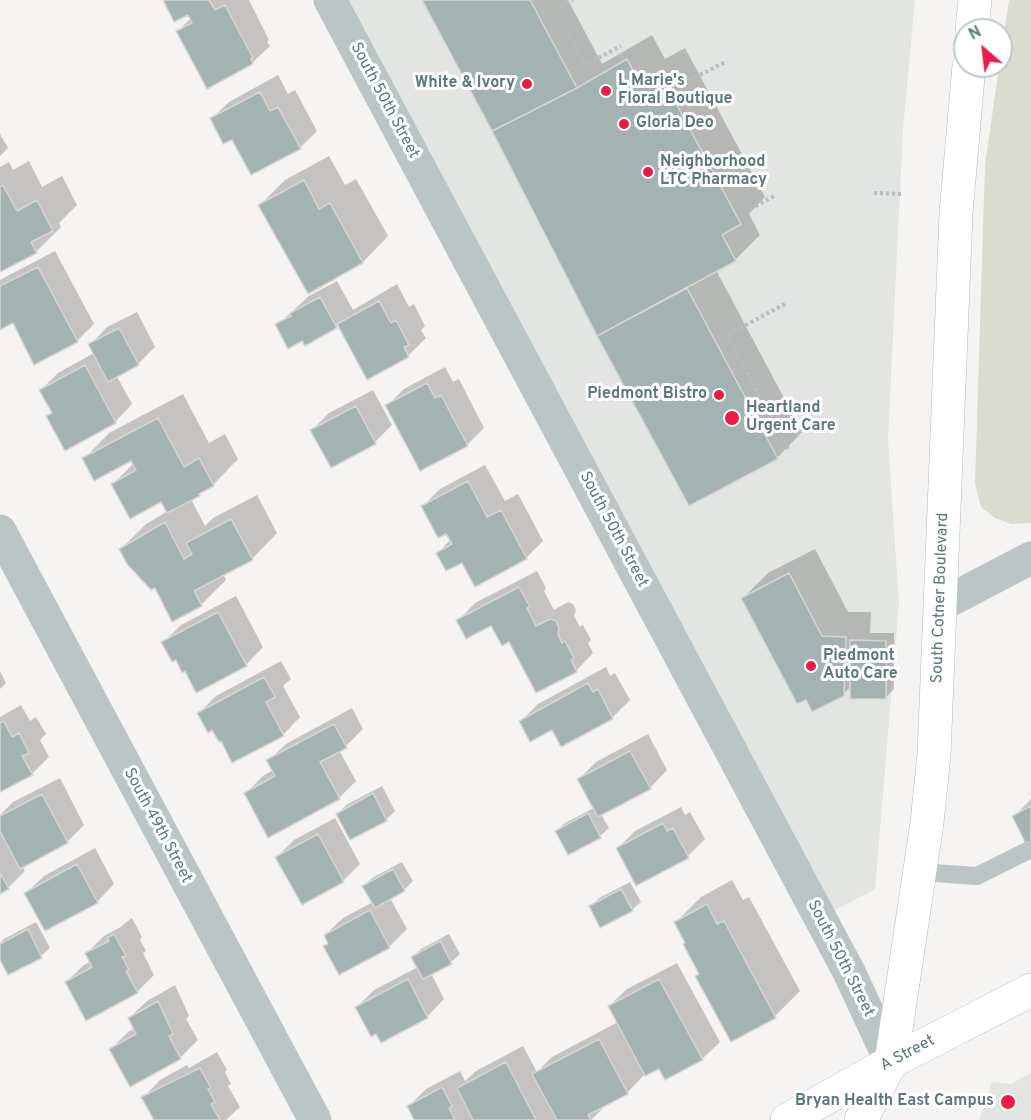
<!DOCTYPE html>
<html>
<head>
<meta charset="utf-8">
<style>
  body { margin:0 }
  #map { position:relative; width:1031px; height:1120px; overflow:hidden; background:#f6f4f2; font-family:Overpass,sans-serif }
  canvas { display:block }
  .north { position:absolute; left:953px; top:18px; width:60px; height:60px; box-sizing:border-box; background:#fff; border:2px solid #bdc9c9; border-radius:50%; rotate:332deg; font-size:16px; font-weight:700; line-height:24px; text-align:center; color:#5b7979 }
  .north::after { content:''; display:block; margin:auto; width:21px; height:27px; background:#ee1a47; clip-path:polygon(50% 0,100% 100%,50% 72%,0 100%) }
</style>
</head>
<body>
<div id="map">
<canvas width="1031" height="1120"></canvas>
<div class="north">N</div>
</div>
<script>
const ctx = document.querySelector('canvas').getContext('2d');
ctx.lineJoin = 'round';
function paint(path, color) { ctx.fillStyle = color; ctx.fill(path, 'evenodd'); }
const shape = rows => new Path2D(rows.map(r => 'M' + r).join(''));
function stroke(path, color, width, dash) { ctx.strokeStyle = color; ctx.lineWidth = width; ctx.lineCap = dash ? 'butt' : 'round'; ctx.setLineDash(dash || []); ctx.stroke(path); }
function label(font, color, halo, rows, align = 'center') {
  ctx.font = font + ' Overpass,sans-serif'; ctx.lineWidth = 6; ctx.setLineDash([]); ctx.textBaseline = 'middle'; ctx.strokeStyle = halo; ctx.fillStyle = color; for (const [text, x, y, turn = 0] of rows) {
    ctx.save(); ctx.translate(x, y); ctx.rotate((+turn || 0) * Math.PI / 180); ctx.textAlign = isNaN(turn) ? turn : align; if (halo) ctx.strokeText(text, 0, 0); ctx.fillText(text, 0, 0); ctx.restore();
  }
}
paint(shape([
  [330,0,915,0,903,129,888,439,899,604,875,889,820,918],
  [1031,1073,1031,1120,979,1120,992,1082,1011,1084]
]), '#e3e5e3');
paint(shape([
  [1009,0,1031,0,1031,523,1011,524,995,518,981,507,975,484,985,164]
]), '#dadbd1');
paint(shape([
  [164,0,249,0,269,40,267,42,270,46,252,63,178,31,191,18,188,13],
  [424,0,568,0,602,64,652,35,665,59,685,48,765,197,749,214,760,235,735,260,716,270,802,432,777,458,599,335],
  [278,75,288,94,295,90,317,131,300,148,233,138,211,119,229,102],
  [0,134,8,148,0,156],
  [329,156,345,185,356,179,388,236,363,262,308,292,260,205,285,180],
  [29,161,42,187,62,176,77,205,59,223,61,227,36,252,0,270,0,167,9,162,13,170],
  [55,251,94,324,77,341,13,321,0,328,0,280],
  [337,281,353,310,397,284,409,307,414,304,425,326,421,330,426,338,408,356,368,378,339,324,336,327,303,339,277,325,309,296],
  [137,312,155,347,138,364,116,375,132,404,115,422,48,416,53,411,41,390,58,373,94,353,90,345,107,327],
  [445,367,453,382,459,379,484,428,467,445,387,406,404,389],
  [373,390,392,425,375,442,312,430,329,413],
  [183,394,209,443,225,434,238,459,213,485,191,499,205,526,213,518,257,495,277,533,252,559,223,574,226,580,201,605,155,586,121,549,146,524,168,511,162,500,113,484,134,463,132,459,84,459,109,433],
  [485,465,505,501,518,494,543,541,526,558,462,561,438,553,451,539,447,532,423,506,440,489],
  [815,549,848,612,871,612,870,633,894,633,894,689,885,698,851,686,843,695,743,598,768,573],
  [537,571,546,588,544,591,554,610,568,602,573,604,576,610,574,616,580,627,583,625,591,640,588,643,593,653,576,671,510,640,492,624,458,621,475,603],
  [236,596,263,647,246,665,185,669,163,643,181,625],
  [281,661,291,679,283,686,300,717,283,735,221,739,199,713,216,696],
  [606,667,610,676,615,673,630,700,612,718,553,728,521,721,538,704],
  [0,671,6,683,0,689],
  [21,705,30,721,36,717,46,734,40,740,49,757,32,774,0,791,0,717],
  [352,708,363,729,346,746,339,750,356,781,339,798,246,793,263,776,273,770,268,761,286,744],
  [648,734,667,770,650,788,601,814,609,828,600,836,569,853,557,831,565,823,594,808,579,779,596,762],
  [60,778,84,825,67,842,22,866,25,871,8,888,0,892,0,834,3,833,0,828,0,815,13,802],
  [382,786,395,811,387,819,351,838,338,814,346,805],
  [1031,799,1031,850,1014,817],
  [681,807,685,815,690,812,705,839,688,856,618,848,635,831],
  [335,818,360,864,343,881,277,857,294,840],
  [95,848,114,884,97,902,26,893,44,876],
  [402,862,413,881,404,890,390,898,407,929,389,947,339,973,325,947,329,942,325,935,343,918,373,902,364,886,372,878],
  [732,880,743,900,749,897,800,991,775,1016,700,973,676,922,701,897],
  [630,882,641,902,632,910,591,907,599,898],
  [132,918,142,937,140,940,146,951,143,953,154,975,137,992,66,982,84,965,91,961,87,953,104,936,119,928],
  [36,922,50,948,41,956,0,957,0,943,4,939],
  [449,934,460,954,451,962,431,973,444,999,427,1017,357,1007,374,990,418,967,413,957,421,949],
  [677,963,720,1042,702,1059,660,1067,644,1075,627,1093,608,1103,591,1120,416,1120,409,1106,426,1089,460,1071,465,1081,476,1071,523,1046,537,1072,552,1057,618,1022,609,1006,627,989],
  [175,985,189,1016,186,1019,198,1040,180,1058,130,1085,111,1049,128,1032,135,1028,129,1018,147,1001],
  [217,1052,227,1070,225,1072,231,1084,228,1086,240,1107,226,1120,155,1120,143,1098,160,1080,187,1065,189,1068]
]), '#0003');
const building = shape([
  [163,0,209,0,215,10,225,5,253,58,251,59,253,64,207,89,176,31,192,23,188,15,174,22,163,0],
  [422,0,530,0,577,88,492,131,422,0],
  [627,59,640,83,659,72,741,224,722,235,736,261,597,336,492,131,577,88,627,59],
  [260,92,270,111,278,107,301,149,251,175,232,140,223,144,210,118,260,92],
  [304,180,319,209,330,203,363,263,308,294,258,205,304,180],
  [3,185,17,211,37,200,53,231,31,242,37,253,0,272,0,187,3,185],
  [38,267,78,342,34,365,13,323,0,330,0,286,38,267],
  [687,288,778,459,689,506,597,336,687,288],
  [320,297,337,328,305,346,302,341,288,349,275,324,291,316,290,313,320,297],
  [379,301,391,323,396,320,409,345,404,347,409,357,367,380,337,324,379,301],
  [119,328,139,365,108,382,88,344,119,328],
  [85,365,116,423,65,451,46,416,52,413,39,390,85,365],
  [427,383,435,398,441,395,468,446,420,471,385,405,427,383],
  [356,406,376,444,331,468,310,430,356,406],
  [158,418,184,467,199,458,214,486,199,494,200,496,167,513,161,502,130,519,111,484,136,470,131,461,94,481,82,458,158,418],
  [468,481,487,517,501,510,527,559,475,587,462,563,446,571,436,553,452,544,446,534,438,538,421,506,468,481],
  [231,519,253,560,194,591,202,606,172,622,155,588,151,590,127,564,119,549,165,522,184,559,192,554,186,543,231,519],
  [789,573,822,636,846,637,844,696,812,712,806,700,797,704,741,598,789,573],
  [519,587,530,607,527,608,536,626,550,619,556,621,559,628,558,634,562,643,565,641,574,658,571,660,577,672,536,693,509,642,502,646,491,626,466,639,456,620,519,587],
  [218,612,247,666,196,693,185,671,182,673,176,660,172,662,161,642,218,612],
  [850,640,886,641,886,699,850,699,850,640],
  [264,677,275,697,266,702,284,736,232,763,221,741,219,742,212,730,208,733,197,713,264,677],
  [588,683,593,692,598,689,613,719,561,747,552,730,530,742,519,721,588,683],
  [4,721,12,737,19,733,29,753,22,756,33,775,0,792,0,723,4,721],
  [334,724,347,748,320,762,340,799,268,838,244,793,275,776,266,760,334,724],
  [630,751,651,789,598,817,577,779,630,751],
  [373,793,387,821,350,840,336,814,373,793],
  [42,794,68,843,20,869,0,831,0,816,42,794],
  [1031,806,1031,854,1012,816,1031,806],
  [588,813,601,838,568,855,555,831,588,813],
  [663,823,667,831,673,828,689,858,636,886,616,848,663,823],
  [318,834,344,882,302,905,275,857,318,834],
  [77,864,98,903,45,931,24,893,77,864],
  [393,869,405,891,375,908,362,886,393,869],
  [0,873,9,889,0,894,0,873],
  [621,889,633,911,600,928,589,906,621,889],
  [707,904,717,924,724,921,776,1018,731,1042,695,976,699,974,683,944,685,943,674,922,707,904],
  [370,910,390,948,339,975,323,946,328,944,324,935,370,910],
  [28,929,42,958,8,975,0,960,0,944,28,929],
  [114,934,126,956,122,957,129,970,126,971,138,993,86,1021,65,982,92,967,85,953,109,941,107,938,114,934],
  [440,941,452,964,423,979,411,957,440,941],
  [408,979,428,1018,381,1043,376,1034,371,1037,355,1007,408,979],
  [659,979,703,1060,665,1080,659,1069,645,1076,608,1006,659,979],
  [158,1001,173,1034,169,1036,181,1059,130,1087,109,1049,136,1034,128,1018,158,1001],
  [599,1039,628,1094,588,1115,591,1120,557,1120,532,1074,599,1039],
  [506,1062,536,1120,473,1120,457,1088,506,1062],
  [200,1068,211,1088,208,1089,215,1102,211,1104,220,1120,154,1120,141,1097,200,1068],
  [442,1087,452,1106,449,1108,455,1120,414,1120,407,1106,442,1087]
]);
paint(building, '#a2b3b2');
stroke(building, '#d7d6d5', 1.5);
const secondary = shape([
  [972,30,975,0],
  [787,1120,891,1062,1031,990],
  [861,1120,891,1062,927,823,934,755,956,213,969,66]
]);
stroke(secondary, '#aebaba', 34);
stroke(shape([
  [561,6,573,0],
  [567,31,585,65,621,46],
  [684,83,727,61],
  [874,193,903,194],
  [750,209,776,195],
  [785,304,727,335,788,449]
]), '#b6bdbd', 4, [3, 3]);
stroke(shape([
  [920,872,977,876,1029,850]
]), '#bcc5c5', 18);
stroke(shape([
  [330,0,849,972,891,1062],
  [0,531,315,1120],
  [941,605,1031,558]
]), '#bcc5c5', 33);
stroke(secondary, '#fff', 33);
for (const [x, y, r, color] of [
  [527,84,6,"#ee1a47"],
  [606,91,6,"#ee1a47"],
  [624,124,6,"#ee1a47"],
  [648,172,6,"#ee1a47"],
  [719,395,6,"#ee1a47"],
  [732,418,8,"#ee1a47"],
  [811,666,6,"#ee1a47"],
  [1008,1102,8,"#ee1a47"]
]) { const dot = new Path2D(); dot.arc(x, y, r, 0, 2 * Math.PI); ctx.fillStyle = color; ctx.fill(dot); stroke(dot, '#fff', 2); }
label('bold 16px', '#5b7979', '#fff', [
  ["L Marie's",618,82],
  ["Floral Boutique",618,100],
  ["White & Ivory",515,84,"right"],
  ["Gloria Deo",636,124],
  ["Neighborhood",660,163],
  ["LTC Pharmacy",660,181],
  ["Piedmont Bistro",707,395,"right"],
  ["Heartland",746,409],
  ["Urgent Care",746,427],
  ["Piedmont",823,657],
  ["Auto Care",823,675],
  ["Bryan Health East Campus",994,1102,"right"]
], 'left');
label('16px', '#5b7979', '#fff', [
  ["South 50th Street",384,101,62],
  ["South 50th Street",613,530,62],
  ["South Cotner Boulevard",941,598,-88],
  ["South 49th Street",157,826,62],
  ["South 50th Street",840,959,63],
  ["A Street",908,1054,-28]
]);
</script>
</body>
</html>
